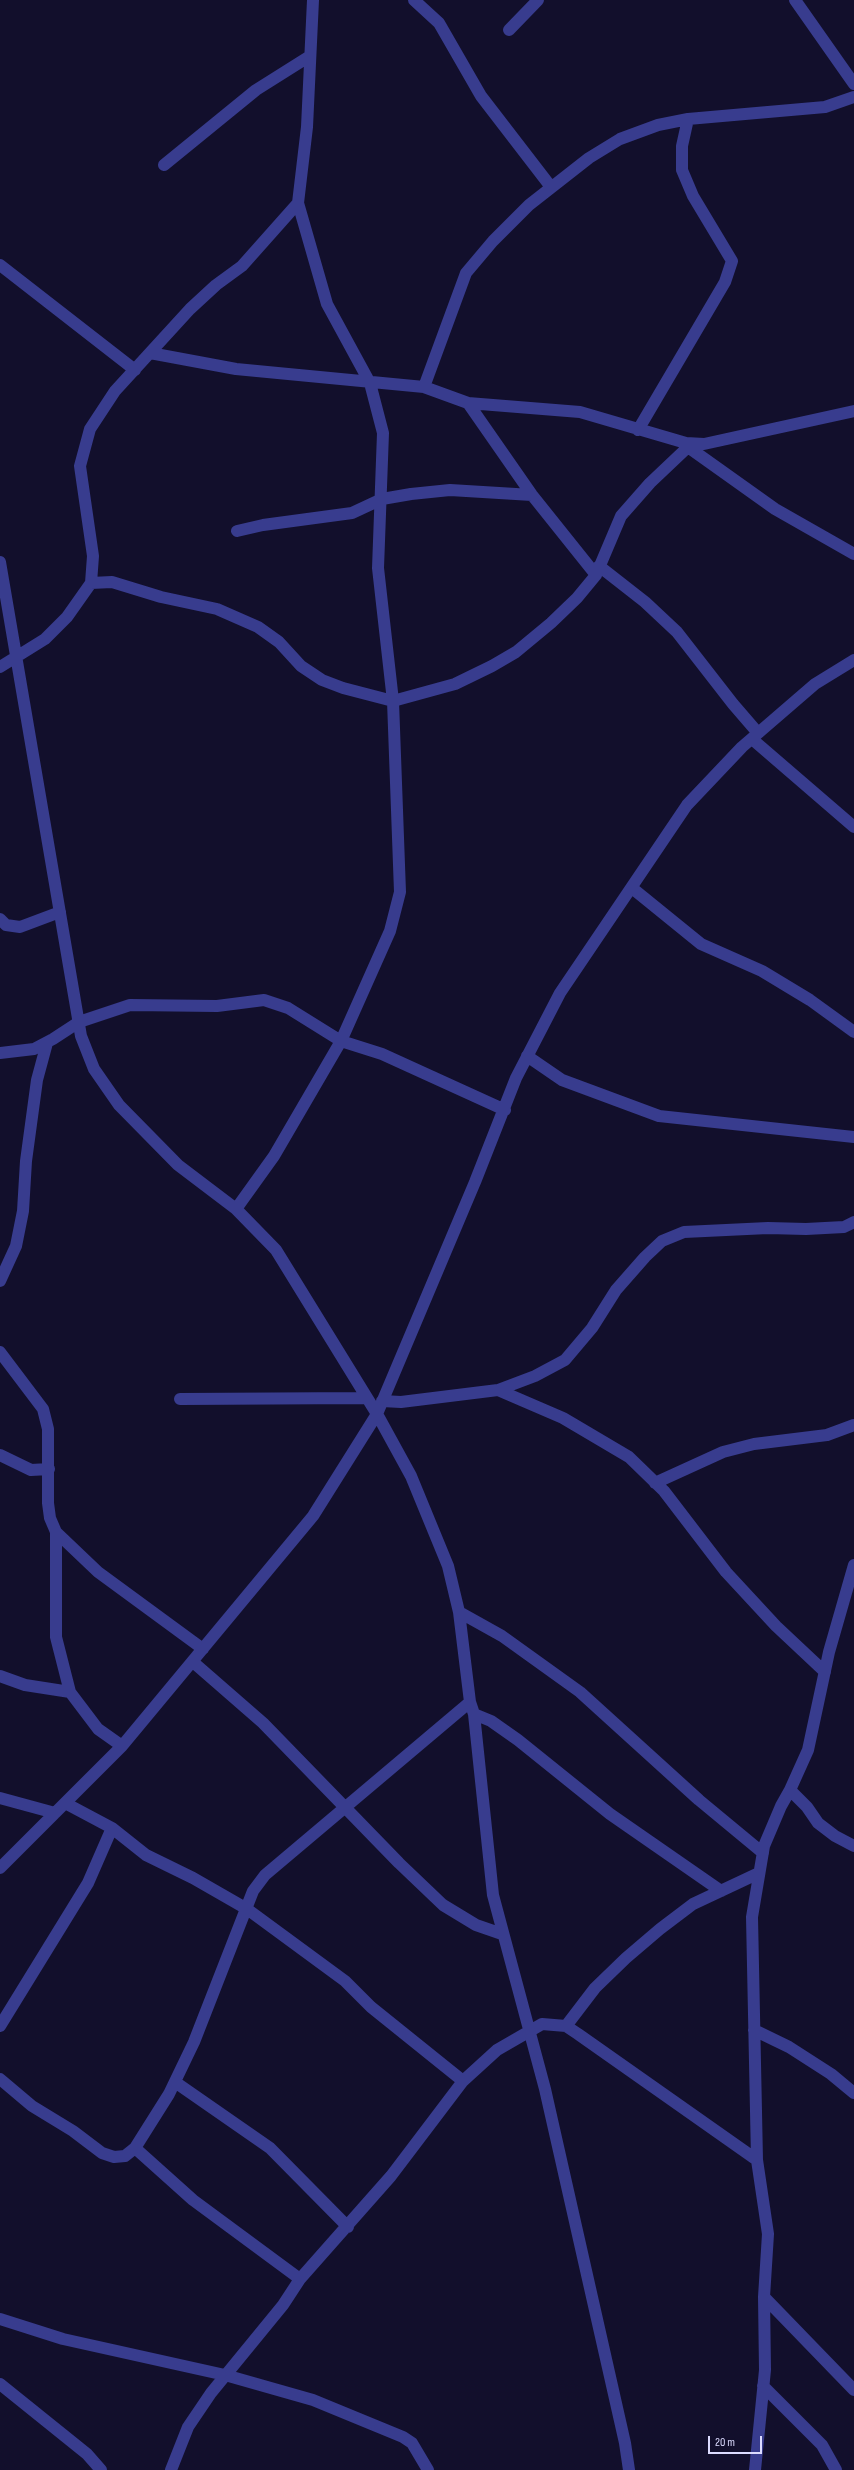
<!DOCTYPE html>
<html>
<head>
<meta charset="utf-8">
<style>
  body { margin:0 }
  #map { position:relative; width:854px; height:2470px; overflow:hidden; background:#120f2c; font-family:"Sofia Sans Condensed",sans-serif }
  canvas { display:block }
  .scale { position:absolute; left:708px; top:2436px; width:54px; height:18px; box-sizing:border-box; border:2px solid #dcdbff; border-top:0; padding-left:5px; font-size:12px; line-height:14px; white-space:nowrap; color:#dcdbff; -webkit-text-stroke:3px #120f2c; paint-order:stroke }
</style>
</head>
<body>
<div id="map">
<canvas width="854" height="2470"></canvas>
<div class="scale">20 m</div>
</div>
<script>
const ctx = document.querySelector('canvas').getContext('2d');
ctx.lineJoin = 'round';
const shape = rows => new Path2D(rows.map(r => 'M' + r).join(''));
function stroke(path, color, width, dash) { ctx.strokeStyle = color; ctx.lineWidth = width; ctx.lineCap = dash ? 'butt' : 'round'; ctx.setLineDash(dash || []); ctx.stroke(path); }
stroke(shape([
  [414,0,439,23,481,96,551,187],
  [795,0,854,84],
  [509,30,538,0],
  [164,165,256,90,310,56],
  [0,265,135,370],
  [150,353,236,369,424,387,468,403,580,412,686,443,704,444,854,411],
  [424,387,466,273,493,241,529,205,589,158,620,139,658,125,688,119,825,107,854,97],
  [468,403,532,495,596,575],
  [638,430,725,282,732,261,693,196,682,170,682,146,688,119],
  [686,443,688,447,775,509,854,554],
  [237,531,263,525,352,513,382,499,411,494,450,490,532,495],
  [0,562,81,1036,94,1069,119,1105,178,1165,236,1209,276,1250,377,1414,411,1476,448,1566,459,1612,470,1702,474,1714,493,1895,545,2089,625,2443,629,2470],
  [599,566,645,602,677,632,733,704,758,733],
  [91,583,112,582,161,597,217,609,258,627,279,642,301,666,322,680,343,688,393,701,455,684,492,666,516,652,551,623,577,598,596,575,621,516,650,483,688,447],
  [0,667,45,639,67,617,91,583,93,556,80,466,90,429,115,391,190,309,216,285,242,266,298,203],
  [752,739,854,827],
  [632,888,701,944,762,971,810,1000,854,1032],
  [0,919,6,925,20,927,60,912],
  [0,1053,34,1049,53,1039,79,1022,130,1005,217,1006,264,1000,288,1008,341,1041,382,1054,505,1110],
  [527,1056,562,1080,659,1116,854,1137],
  [236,1209,274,1156,341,1041,390,931,400,892,393,701,378,568,383,433,370,383,327,304,298,203,307,127,313,0],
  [0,1281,16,1246,23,1211,26,1161,37,1080,47,1043],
  [0,1352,43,1409,48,1429,48,1503,50,1518,56,1532,98,1572,203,1649],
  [498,1390,563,1418,629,1457,664,1491,726,1572,776,1626,825,1672],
  [180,1399,365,1398],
  [382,1401,401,1402,498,1390,535,1376,565,1360,592,1328,616,1290,645,1257,662,1241,684,1232,768,1228,806,1229,844,1227,854,1222],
  [0,1455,31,1470,49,1469],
  [655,1483,723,1452,754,1444,827,1435,854,1425],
  [56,1532,56,1637,70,1692,98,1729,122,1746],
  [459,1612,502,1636,580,1692,699,1800,763,1853],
  [193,1662,263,1723,399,1863,443,1905,476,1925,502,1934],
  [0,1676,25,1685,70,1692],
  [474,1714,491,1721,518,1740,610,1814,721,1891],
  [790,1790,807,1807,818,1823,835,1836,854,1846],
  [0,1798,55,1813],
  [65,1803,112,1828,146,1855,193,1878,247,1909,345,1981,371,2007,463,2081],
  [0,1868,122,1746,313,1516,377,1414,475,1182,516,1078,560,993,687,805,742,747,815,684,854,660],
  [0,2026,88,1883,112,1828],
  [566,2026,595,1988,626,1958,660,1929,693,1904,759,1873],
  [754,2030,789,2047,831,2074,854,2093],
  [0,2079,32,2106,73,2131,102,2153,114,2157,125,2156,135,2148,169,2094,194,2042,253,1891,265,1875,470,1702],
  [175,2082,270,2148,348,2227],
  [135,2148,193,2200,300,2279],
  [764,2297,854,2390],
  [0,2319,63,2339,225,2375,313,2400,403,2437,412,2443,428,2470],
  [0,2384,87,2454,101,2470],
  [763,2386,822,2445,836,2470],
  [171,2470,188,2427,211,2393,283,2305,300,2279,391,2176,463,2081,497,2050,542,2024,566,2026,578,2034,757,2160],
  [755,2470,765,2370,764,2297,768,2234,757,2160,752,1917,764,1846,781,1806,790,1790,808,1750,829,1652,854,1565]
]), '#383c8e', 12);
</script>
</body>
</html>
